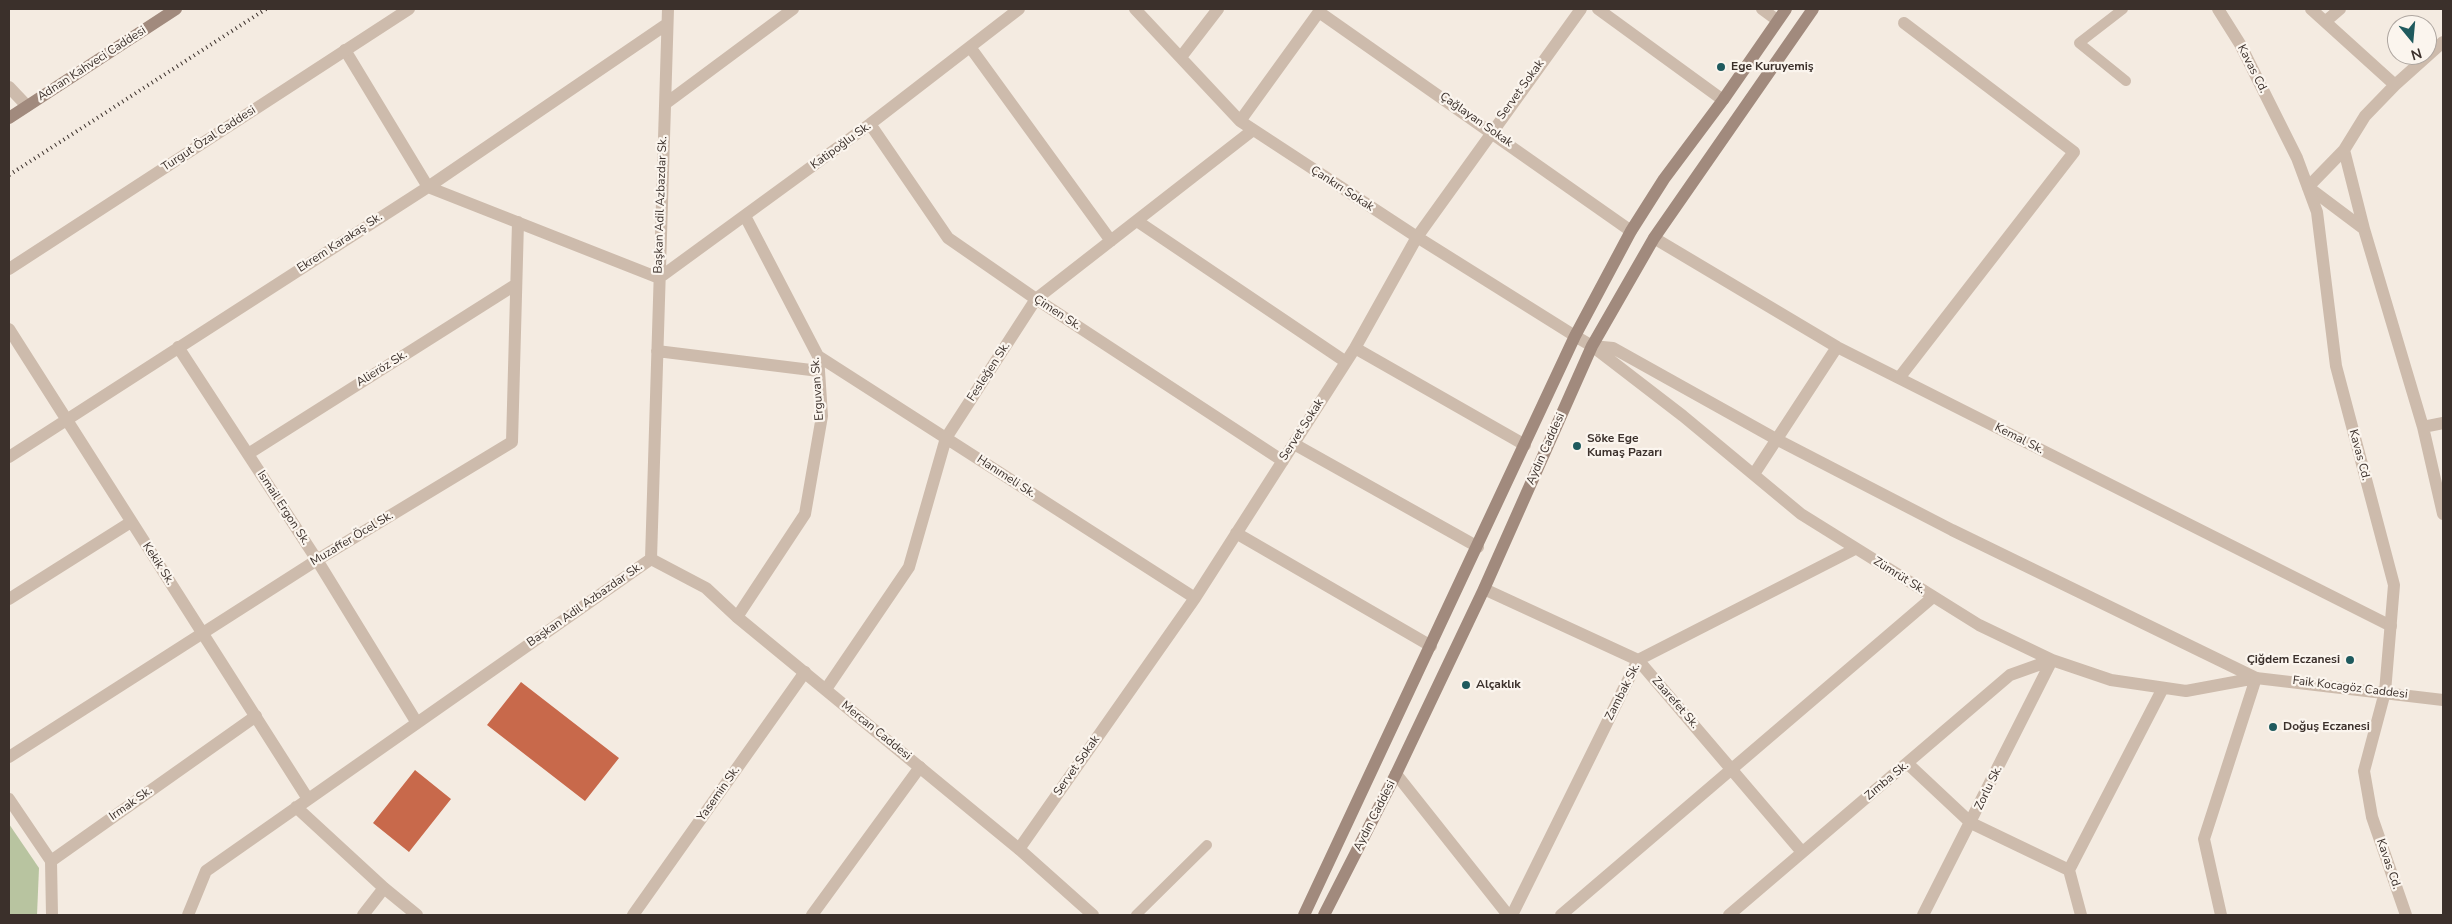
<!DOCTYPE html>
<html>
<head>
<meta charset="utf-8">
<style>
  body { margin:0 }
  #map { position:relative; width:2452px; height:924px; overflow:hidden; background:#f4ebe1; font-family:"Nunito Sans",sans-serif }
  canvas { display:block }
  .frame { position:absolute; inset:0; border:10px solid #3b302b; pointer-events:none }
  .north { position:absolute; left:2387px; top:15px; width:50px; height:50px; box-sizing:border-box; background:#fbf5ee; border:1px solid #aea6a0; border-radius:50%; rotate:163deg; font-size:14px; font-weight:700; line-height:20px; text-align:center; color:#3b302b }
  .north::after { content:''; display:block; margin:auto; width:18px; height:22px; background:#1f5a5e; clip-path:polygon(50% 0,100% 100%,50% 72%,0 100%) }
</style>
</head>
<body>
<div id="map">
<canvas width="2452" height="924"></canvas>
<div class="frame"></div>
<div class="north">N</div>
</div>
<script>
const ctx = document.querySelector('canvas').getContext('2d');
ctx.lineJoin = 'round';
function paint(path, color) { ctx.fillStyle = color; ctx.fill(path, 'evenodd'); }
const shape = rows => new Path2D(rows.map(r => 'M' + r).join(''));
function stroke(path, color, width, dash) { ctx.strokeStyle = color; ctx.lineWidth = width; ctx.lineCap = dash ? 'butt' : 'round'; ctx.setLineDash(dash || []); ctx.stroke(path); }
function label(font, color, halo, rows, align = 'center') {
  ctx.font = font + ' "Nunito Sans",sans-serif'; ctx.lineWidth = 4.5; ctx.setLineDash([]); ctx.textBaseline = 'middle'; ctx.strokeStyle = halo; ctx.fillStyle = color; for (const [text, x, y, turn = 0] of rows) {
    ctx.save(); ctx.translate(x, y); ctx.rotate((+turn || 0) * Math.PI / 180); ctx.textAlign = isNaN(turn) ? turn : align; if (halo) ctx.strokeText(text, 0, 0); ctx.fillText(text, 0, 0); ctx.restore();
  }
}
paint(shape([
  [9,824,39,868,37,915,9,915]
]), '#b8c4a0');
paint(shape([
  [521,682,619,758,585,801,487,725],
  [415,770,451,799,409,852,373,823]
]), '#c8694b');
stroke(shape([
  [2123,9,2079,43,2126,81],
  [1136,915,1207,845]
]), '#cdbbac', 10);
stroke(shape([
  [1135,9,1240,121,1417,237,1575,336],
  [1598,9,1723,100],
  [1762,9,1777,20],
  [2311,9,2395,85],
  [1319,12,1631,231],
  [2326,21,2340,9],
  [2443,42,2395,85,2365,116,2344,150,2364,229,2423,427,2443,514],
  [970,47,1111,241],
  [345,50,428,187,659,278,870,124,1019,9],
  [1181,57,1218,9],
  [9,87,27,106],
  [665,104,793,9],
  [1240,121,1321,9],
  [870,124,948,238,1036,299,1283,461],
  [2344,150,2308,187,2364,229],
  [1137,221,1346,362],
  [1654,238,1837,347,2391,626],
  [9,329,308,799],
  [1592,346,1683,416,1801,514,1979,625,2052,660,2111,680,2186,691,2256,678],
  [1592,346,1613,348,1776,439,1952,530,2256,678],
  [178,347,317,560,417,723],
  [1355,348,1525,445],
  [657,351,819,371],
  [818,356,1195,598],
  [1899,378,2074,152,1904,23],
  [2423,427,2443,423],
  [1294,444,1478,547],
  [248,454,515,285],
  [9,457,428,187,667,24],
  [1754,474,1837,347],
  [1236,533,1431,646],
  [1484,589,1638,660,1802,852],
  [9,599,131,522],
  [737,617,805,514,822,416,818,356,745,216],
  [826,689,909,567,946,438,1036,299,1253,130],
  [9,757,317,560,512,442,518,222],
  [1907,763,1971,823,2069,870],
  [1396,774,1508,915],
  [9,799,51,861],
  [296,807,384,888,417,915],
  [1019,849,1195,598,1355,348,1417,237,1581,9],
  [52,915,51,861,256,716],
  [188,915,206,871,651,559,668,9],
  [363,915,384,888],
  [633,915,805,672],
  [812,915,920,767],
  [1512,915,1638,660,1855,549],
  [1561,915,1933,597],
  [1729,915,2010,675,2052,660],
  [1923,915,2052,660],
  [2081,915,2069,870,2163,688],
  [2221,915,2204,839,2256,678]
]), '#cdbbac', 12);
stroke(shape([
  [2218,9,2240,44,2297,158,2317,212,2336,366,2394,585,2385,692,2364,771,2372,817,2406,915],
  [9,269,409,9],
  [1575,336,1592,346],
  [651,559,706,588,737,617,1019,849,1093,915],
  [2256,678,2443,700]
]), '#cdbbac', 12);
stroke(shape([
  [9,118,176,9],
  [1304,915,1575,336,1631,231,1664,179,1723,100,1786,9],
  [1324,915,1396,774,1484,589,1592,346,1654,238,1813,9]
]), '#a18a7d', 12);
stroke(shape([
  [9,175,266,9]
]), '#3b302b', 4, [1, 4]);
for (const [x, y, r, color] of [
  [1721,67,5,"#1f5a5e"],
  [1577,446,5,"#1f5a5e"],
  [2350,660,5,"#1f5a5e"],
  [1466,685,5,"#1f5a5e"],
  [2273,727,5,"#1f5a5e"]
]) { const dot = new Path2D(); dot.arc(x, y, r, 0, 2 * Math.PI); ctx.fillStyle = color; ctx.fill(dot); stroke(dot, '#fbf5ee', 2); }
label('12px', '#3b302b', '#fbf5ee', [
  ["Adnan Kahveci Caddesi",92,64,-33],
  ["Kavas Cd.",2252,69,63],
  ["Servet Sokak",1521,90,-54],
  ["Çağlayan Sokak",1476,120,35],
  ["Turgut Özal Caddesi",209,139,-33],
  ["Katipoğlu Sk.",841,146,-36],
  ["Çankırı Sokak",1342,189,33],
  ["Başkan Adil Azbazdar Sk.",661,205,-88],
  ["Ekrem Karakaş Sk.",340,243,-33],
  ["Çimen Sk.",1057,313,33],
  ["Alieröz Sk.",382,369,-32],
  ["Fesleğen Sk.",989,372,-57],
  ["Erguvan Sk.",818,389,-94],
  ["Servet Sokak",1302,430,-57],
  ["Kemal Sk.",2019,439,27],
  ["Aydın Caddesi",1546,449,-66],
  ["Kavas Cd.",2359,455,75],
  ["Hanımeli Sk.",1006,477,33],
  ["Ismail Ergon Sk.",283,508,57],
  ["Muzaffer Öcel Sk.",352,539,-31],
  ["Kekik Sk.",158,564,57],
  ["Zümrüt Sk.",1899,576,32],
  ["Başkan Adil Azbazdar Sk.",585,605,-35],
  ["Faik Kocagöz Caddesi",2350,688,7],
  ["Zambak Sk.",1623,692,-63],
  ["Zaarefet Sk.",1675,703,49],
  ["Mercan Caddesi",876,731,39],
  ["Servet Sokak",1077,766,-55],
  ["Zımba Sk.",1887,781,-40],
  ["Zorlu Sk.",1989,788,-64],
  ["Yasemin Sk.",719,794,-55],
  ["Irmak Sk.",131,804,-35],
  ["Aydın Caddesi",1375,816,-63],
  ["Kavas Cd.",2388,864,71]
]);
label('bold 12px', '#3b302b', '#fbf5ee', [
  ["Ege Kuruyemiş",1731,67],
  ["Söke Ege",1587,439],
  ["Kumaş Pazarı",1587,453],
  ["Çiğdem Eczanesi",2340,660,"right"],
  ["Alçaklık",1476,685],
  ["Doğuş Eczanesi",2283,727]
], 'left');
</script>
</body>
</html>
